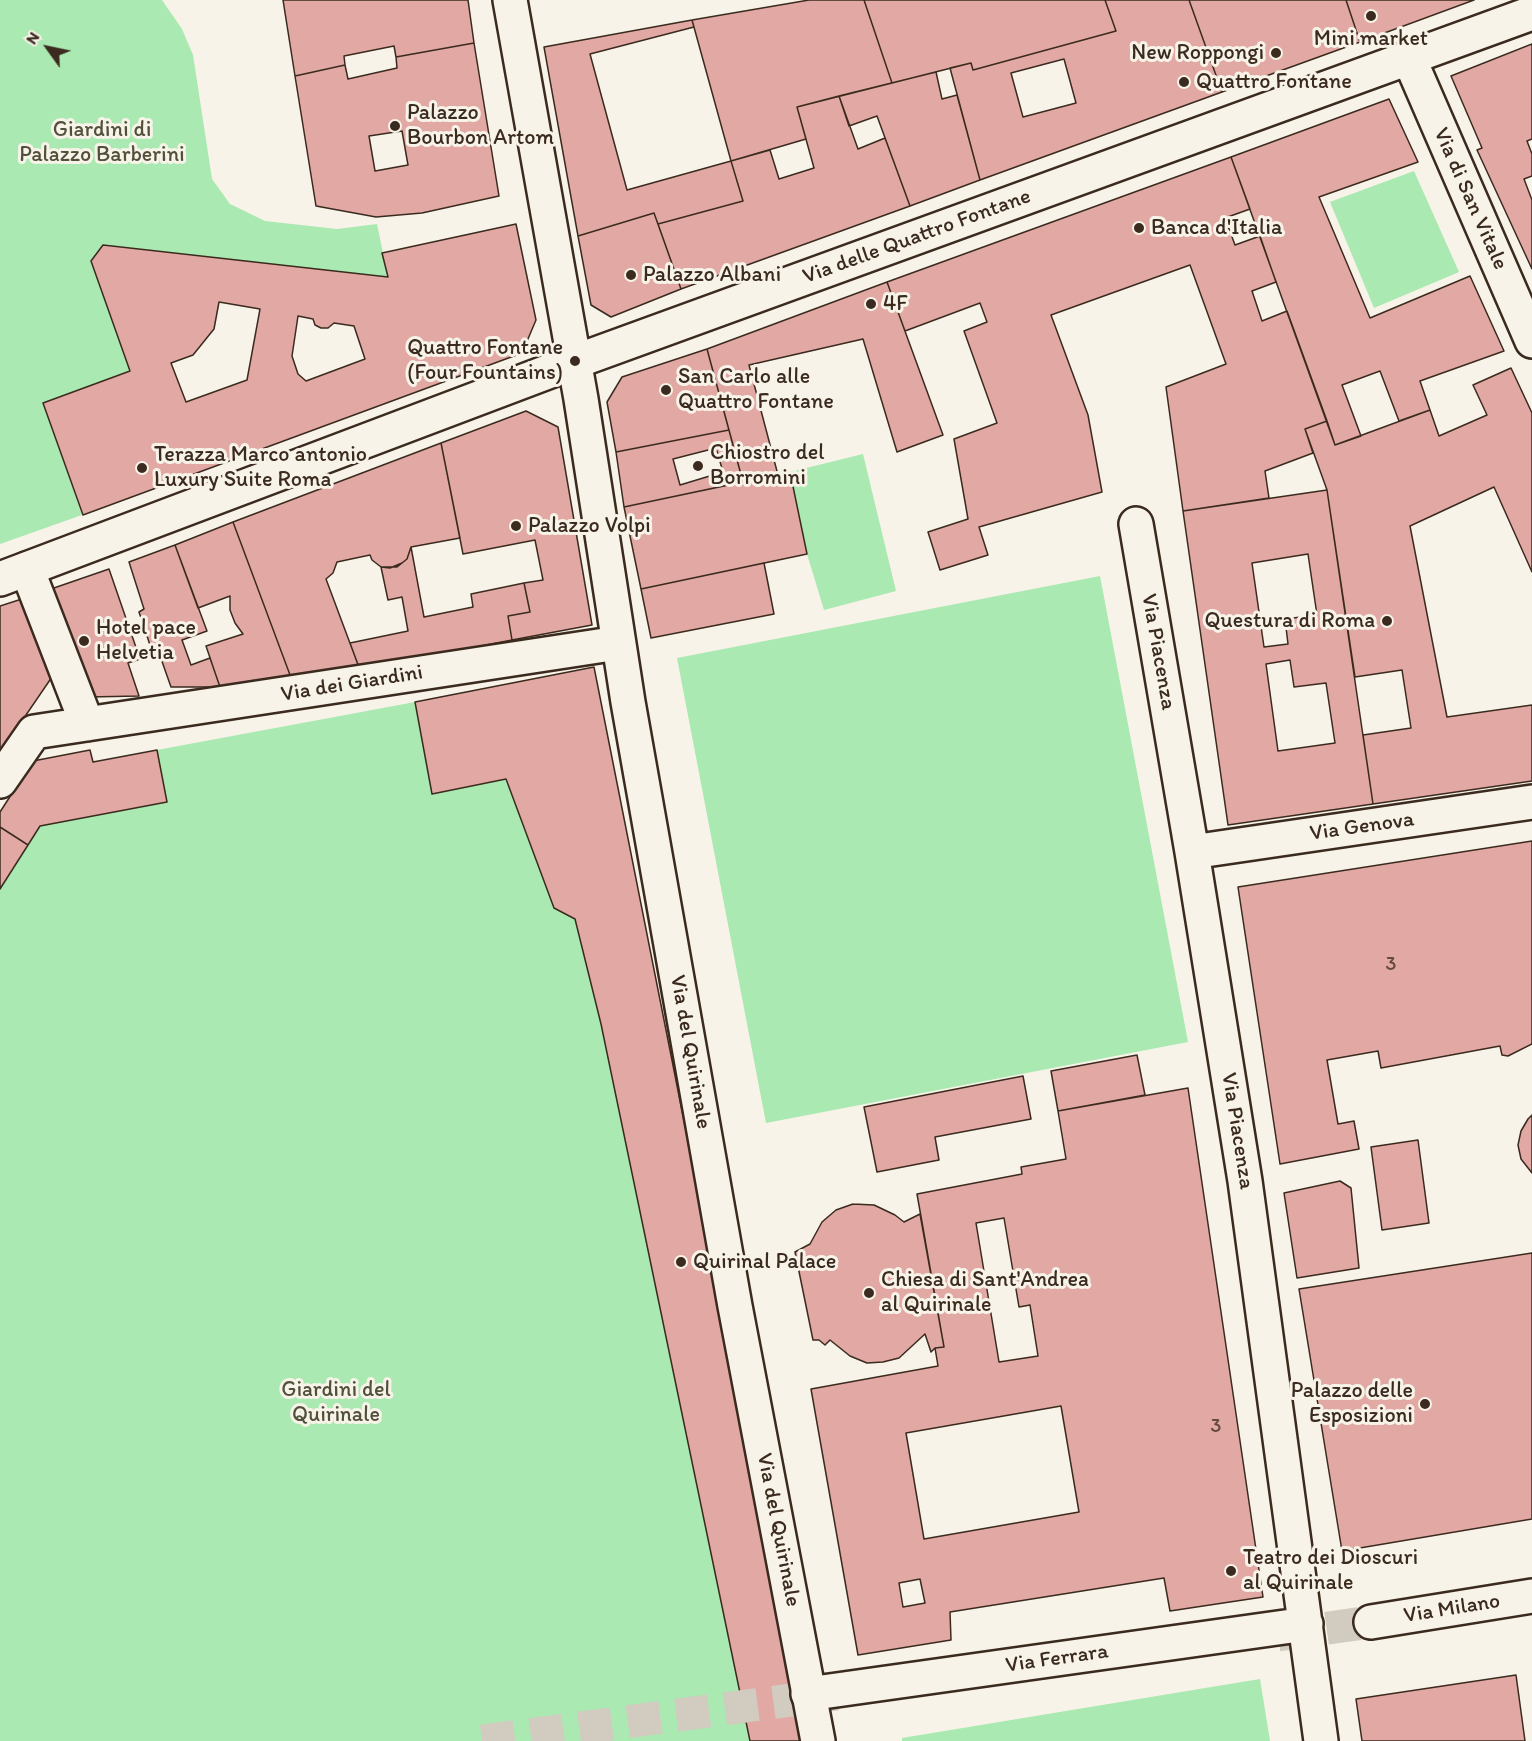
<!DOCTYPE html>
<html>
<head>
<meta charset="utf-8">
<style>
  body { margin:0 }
  #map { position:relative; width:1532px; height:1741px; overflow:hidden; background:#f7f3e8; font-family:Itim,sans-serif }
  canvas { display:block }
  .north { position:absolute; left:18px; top:18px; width:60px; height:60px; -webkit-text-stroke:4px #f7f3e8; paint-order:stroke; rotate:303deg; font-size:16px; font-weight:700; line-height:24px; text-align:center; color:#3b2a1e }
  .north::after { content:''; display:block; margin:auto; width:21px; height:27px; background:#3b2a1e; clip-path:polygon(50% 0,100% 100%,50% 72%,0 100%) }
</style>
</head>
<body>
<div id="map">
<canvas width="1532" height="1741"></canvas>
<div class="north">N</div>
</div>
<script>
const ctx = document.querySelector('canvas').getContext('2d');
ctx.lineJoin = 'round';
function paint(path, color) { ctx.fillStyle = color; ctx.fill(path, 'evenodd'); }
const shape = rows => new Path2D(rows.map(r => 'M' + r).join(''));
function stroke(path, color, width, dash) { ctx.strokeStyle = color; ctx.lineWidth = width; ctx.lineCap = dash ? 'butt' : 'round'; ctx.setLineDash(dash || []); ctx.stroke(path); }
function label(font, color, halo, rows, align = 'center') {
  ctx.font = font + ' Itim,sans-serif'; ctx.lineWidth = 6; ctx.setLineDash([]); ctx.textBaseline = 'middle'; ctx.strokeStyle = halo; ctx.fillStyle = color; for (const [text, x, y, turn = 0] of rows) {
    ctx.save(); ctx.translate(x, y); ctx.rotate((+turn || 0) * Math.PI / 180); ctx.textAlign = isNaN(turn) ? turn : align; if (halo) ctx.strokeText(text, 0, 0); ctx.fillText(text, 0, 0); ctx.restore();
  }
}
paint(shape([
  [0,0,162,0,182,29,193,55,212,179,230,204,265,221,337,229,377,224,388,277,103,245,91,261,130,371,43,403,82,515,0,544],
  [1414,171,1459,272,1374,308,1330,202],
  [863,454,896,591,824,610,807,554,790,472],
  [1100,576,1188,1042,766,1123,677,658],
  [415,702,432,794,506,779,554,907,575,919,601,1024,750,1741,0,1741,0,889,40,826,167,802,157,750],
  [1260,1679,1270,1741,902,1741,902,1738]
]), '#aae9b1');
const building = shape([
  [283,0,468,0,474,43,396,57,394,46,344,56,345,65,295,76,283,0],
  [809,0,864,0,892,83,797,107,806,139,731,161,692,20,809,0],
  [864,0,1105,0,1116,31,973,70,971,63,892,83,864,0],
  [1105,0,1189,0,1222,92,980,180,950,68,971,63,973,70,1116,31,1105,0],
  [1064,59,1076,103,1023,117,1011,73,1064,59],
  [1189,0,1346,0,1360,42,1222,92,1189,0],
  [1346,0,1474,0,1360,42,1346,0],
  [692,20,694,27,590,54,627,190,731,161,743,201,658,224,654,213,578,236,544,47,692,20],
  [474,43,499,196,422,213,376,217,316,206,295,76,345,65,348,79,397,68,396,57,474,43],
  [402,131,408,165,375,171,369,136,402,131],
  [1532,44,1532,139,1527,141,1532,154,1532,176,1524,179,1532,200,1532,269,1477,150,1482,148,1451,76,1532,44],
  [936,72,942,99,957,95,980,180,910,206,877,116,849,126,839,96,936,72],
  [839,96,858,149,885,138,910,206,681,289,658,224,743,201,731,161,770,150,779,179,814,168,797,107,839,96],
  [1389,99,1418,162,1319,197,1370,318,1470,276,1504,351,1420,381,1430,410,1399,421,1380,371,1342,385,1361,436,1335,445,1231,157,1389,99],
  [1231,157,1250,209,1225,218,1235,245,1260,236,1276,282,1252,291,1262,321,1287,311,1327,421,1305,429,1313,453,1265,471,1269,498,1183,511,1166,387,1226,364,1190,265,1051,315,1088,415,1102,492,979,527,988,555,940,570,928,532,968,519,954,439,997,423,964,331,987,322,980,303,905,331,887,282,1231,157],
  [654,213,681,289,611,317,591,305,578,236,654,213],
  [516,224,536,320,522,353,83,515,43,403,130,371,91,261,103,245,388,277,382,253,516,224],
  [219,302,260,309,247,380,186,402,171,363,193,355,214,329,219,302],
  [298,316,313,319,315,325,321,328,328,328,334,323,354,326,365,359,306,381,298,374,292,356,298,316],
  [887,282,943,435,897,452,863,339,749,365,778,475,743,482,707,349,887,282],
  [707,349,729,430,616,452,607,402,622,377,707,349],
  [1511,368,1532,413,1532,572,1494,487,1410,526,1447,717,1532,705,1532,781,1373,804,1363,735,1411,728,1402,670,1355,677,1327,490,1305,429,1327,421,1335,445,1430,410,1439,436,1487,415,1473,385,1511,368],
  [526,411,558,427,592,625,512,640,508,616,530,612,524,583,543,580,535,540,463,554,441,443,526,411],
  [729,430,743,482,624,507,616,452,729,430],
  [716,448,723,472,680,485,673,459,716,448],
  [441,443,460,538,411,547,407,559,397,567,381,567,372,560,370,555,337,562,333,573,326,579,360,670,293,683,233,522,441,443],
  [790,472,807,554,641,589,624,507,790,472],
  [1327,490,1373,804,1228,825,1183,511,1327,490],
  [1308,554,1317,615,1285,619,1288,644,1264,647,1252,563,1308,554],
  [1290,660,1294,687,1326,683,1335,743,1278,751,1266,664,1290,660],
  [233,522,293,683,223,696,206,646,243,634,235,623,230,610,230,596,198,608,175,545,233,522],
  [175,545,207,631,182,640,191,665,210,658,220,687,171,687,159,653,153,654,139,612,144,609,129,562,175,545],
  [411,547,424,617,473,607,471,594,524,583,530,612,508,616,512,640,360,670,350,643,408,631,402,597,388,600,381,567,390,568,402,563,407,559,411,547],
  [764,563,774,614,651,638,641,589,764,563],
  [109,569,140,659,128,663,139,696,88,697,51,589,109,569],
  [28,597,54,674,0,753,0,606,28,597],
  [594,667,735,1378,813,1741,750,1741,601,1024,575,919,554,908,506,779,432,794,415,702,594,667],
  [90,750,93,762,157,750,167,802,40,826,28,845,0,827,0,812,33,761,90,750],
  [0,827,28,845,0,889,0,827],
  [1532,841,1532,1044,1508,1056,1502,1055,1500,1046,1381,1068,1378,1051,1327,1060,1338,1124,1354,1121,1359,1149,1280,1164,1238,887,1532,841],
  [1137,1055,1145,1095,1058,1111,1051,1071,1137,1055],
  [1023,1076,1031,1119,935,1137,939,1160,877,1172,864,1107,1023,1076],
  [1188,1088,1263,1597,1170,1611,1164,1578,950,1612,951,1640,858,1655,811,1389,938,1366,935,1348,944,1347,917,1194,1022,1174,1021,1167,1066,1159,1058,1111,1188,1088],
  [1004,1218,1019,1307,1030,1305,1038,1356,999,1362,976,1223,1004,1218],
  [1061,1406,1079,1512,924,1539,906,1433,1061,1406],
  [920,1579,925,1603,903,1607,899,1583,920,1579],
  [1532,1115,1532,1173,1521,1159,1518,1145,1521,1131,1528,1119,1532,1115],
  [1418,1140,1429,1223,1382,1230,1371,1147,1418,1140],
  [1340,1181,1351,1188,1359,1268,1297,1278,1284,1193,1340,1181],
  [853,1204,874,1205,895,1215,904,1222,920,1214,944,1347,935,1348,931,1352,925,1334,899,1358,883,1362,867,1363,850,1356,830,1340,825,1345,819,1340,813,1340,795,1252,810,1244,822,1222,836,1210,853,1204],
  [1532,1253,1532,1519,1342,1551,1299,1289,1532,1253],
  [1516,1675,1525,1741,1362,1741,1356,1699,1516,1675]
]);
paint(building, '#e2a8a4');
stroke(building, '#3b2a1e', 1.5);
stroke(shape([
  [1278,1635,1371,1622],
  [482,1741,837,1694]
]), '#d1cbc0', 33, [33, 16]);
const street = shape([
  [1409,58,1532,341],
  [1136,524,1192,852,1245,1181,1321,1741],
  [27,569,87,724],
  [0,781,34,732,618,643],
  [1192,852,1532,802],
  [808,1694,1306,1624]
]);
const secondary = shape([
  [510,0,581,399,628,702,735,1306,818,1741],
  [0,579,574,362,1532,13],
  [1371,1622,1532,1596]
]);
stroke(street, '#3b2a1e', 38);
stroke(secondary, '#3b2a1e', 38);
stroke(street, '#f7f3e8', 33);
stroke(secondary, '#f7f3e8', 33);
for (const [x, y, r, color] of [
  [1371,16,6,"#3b2a1e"],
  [1276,53,6,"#3b2a1e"],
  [1184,82,6,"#3b2a1e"],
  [395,126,6,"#3b2a1e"],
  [1139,228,6,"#3b2a1e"],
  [631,275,6,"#3b2a1e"],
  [871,304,6,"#3b2a1e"],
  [575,361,6,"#3b2a1e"],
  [666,390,6,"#3b2a1e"],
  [698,466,6,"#3b2a1e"],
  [142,468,6,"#3b2a1e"],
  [516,526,6,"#3b2a1e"],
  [1387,621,6,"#3b2a1e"],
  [84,641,6,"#3b2a1e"],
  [681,1262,6,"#3b2a1e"],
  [869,1293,6,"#3b2a1e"],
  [1425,1404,6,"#3b2a1e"],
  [1231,1571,6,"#3b2a1e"]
]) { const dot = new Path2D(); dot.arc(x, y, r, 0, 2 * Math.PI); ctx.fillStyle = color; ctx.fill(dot); stroke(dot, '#f7f3e8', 2); }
label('20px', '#654a40', null, [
  ["3",1391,965],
  ["3",1216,1427]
]);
label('22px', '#3b2a1e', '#f7f3e8', [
  ["Mini market",1371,39,"center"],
  ["New Roppongi",1264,53,"right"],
  ["Quattro Fontane",1196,82],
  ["Palazzo",407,113],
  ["Bourbon Artom",407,138],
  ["Banca d'Italia",1151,228],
  ["Palazzo Albani",643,275],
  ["4F",883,304],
  ["Quattro Fontane",563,348,"right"],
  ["(Four Fountains)",563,373,"right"],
  ["San Carlo alle",678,377],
  ["Quattro Fontane",678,402],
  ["Chiostro del",710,453],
  ["Borromini",710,478],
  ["Terazza Marco antonio",154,455],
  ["Luxury Suite Roma",154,480],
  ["Palazzo Volpi",528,526],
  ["Questura di Roma",1375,621,"right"],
  ["Hotel pace",96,628],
  ["Helvetia",96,653],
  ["Quirinal Palace",693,1262],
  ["Chiesa di Sant'Andrea",881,1280],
  ["al Quirinale",881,1305],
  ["Palazzo delle",1413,1391,"right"],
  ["Esposizioni",1413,1416,"right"],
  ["Teatro dei Dioscuri",1243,1558],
  ["al Quirinale",1243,1583]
], 'left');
label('22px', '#51503b', '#f7f3e8', [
  ["Giardini di",102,130],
  ["Palazzo Barberini",102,155],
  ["Giardini del",336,1390],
  ["Quirinale",336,1415]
]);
label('22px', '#3b2a1e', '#f7f3e8', [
  ["Via di San Vitale",1470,199,66],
  ["Via delle Quattro Fontane",917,237,-20],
  ["Via Piacenza",1158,652,80],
  ["Via dei Giardini",352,684,-9],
  ["Via Genova",1362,827,-8],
  ["Via del Quirinale",690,1052,80],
  ["Via Piacenza",1237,1131,81],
  ["Via del Quirinale",778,1530,79],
  ["Via Milano",1452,1609,-9],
  ["Via Ferrara",1057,1659,-8]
]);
</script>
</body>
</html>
